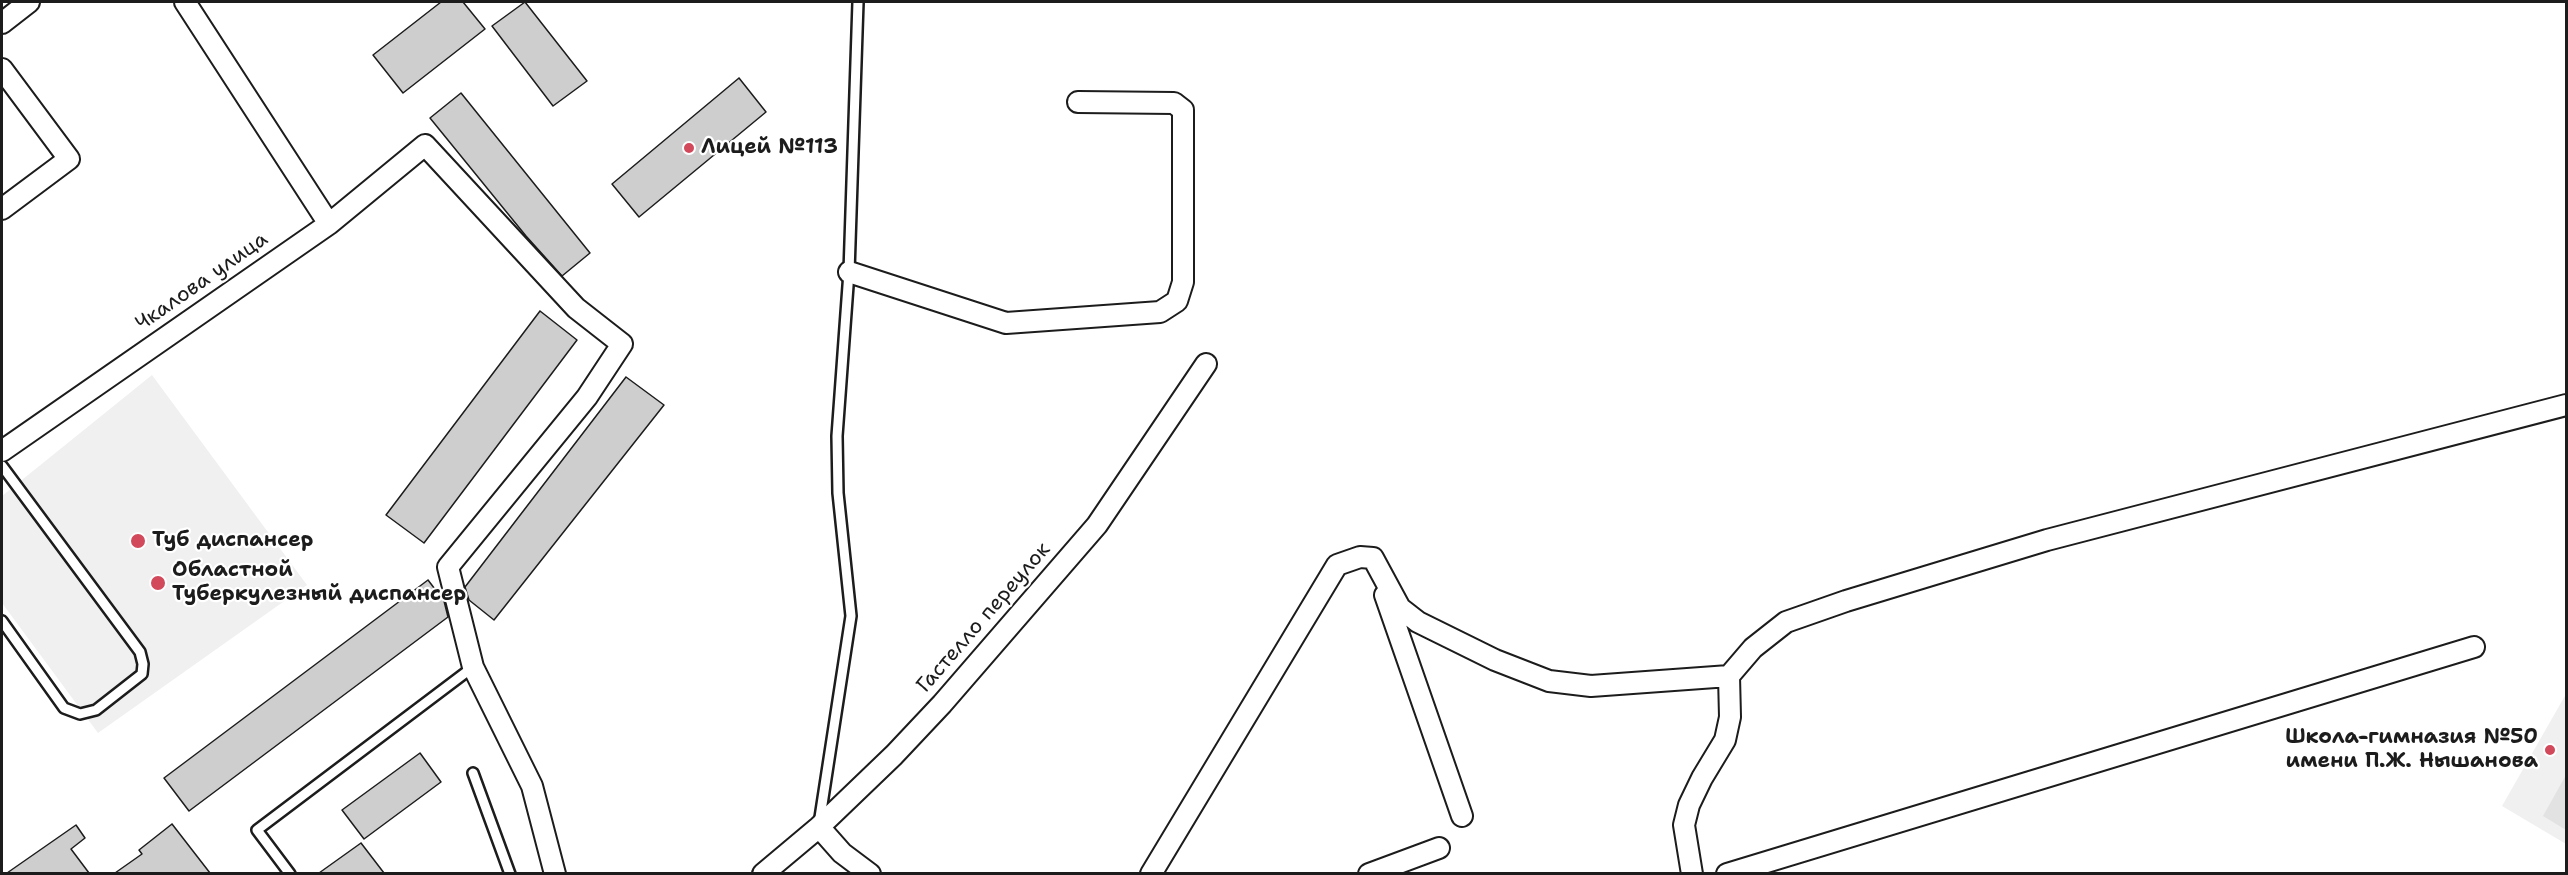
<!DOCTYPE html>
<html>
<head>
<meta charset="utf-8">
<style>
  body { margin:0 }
  #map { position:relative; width:2568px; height:875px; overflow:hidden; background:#fff; font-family:"Shantell Sans",sans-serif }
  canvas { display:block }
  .frame { position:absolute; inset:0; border:3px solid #1c1c1c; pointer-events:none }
</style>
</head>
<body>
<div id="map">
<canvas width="2568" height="875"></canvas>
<div class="frame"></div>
</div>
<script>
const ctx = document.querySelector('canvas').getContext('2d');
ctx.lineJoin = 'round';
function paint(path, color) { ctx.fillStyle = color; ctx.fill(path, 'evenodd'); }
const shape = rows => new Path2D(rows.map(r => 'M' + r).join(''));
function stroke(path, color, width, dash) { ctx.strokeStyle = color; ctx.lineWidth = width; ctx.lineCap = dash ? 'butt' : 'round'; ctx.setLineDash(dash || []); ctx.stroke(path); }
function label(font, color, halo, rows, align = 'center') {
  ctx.font = font + ' "Shantell Sans",sans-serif'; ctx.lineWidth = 4.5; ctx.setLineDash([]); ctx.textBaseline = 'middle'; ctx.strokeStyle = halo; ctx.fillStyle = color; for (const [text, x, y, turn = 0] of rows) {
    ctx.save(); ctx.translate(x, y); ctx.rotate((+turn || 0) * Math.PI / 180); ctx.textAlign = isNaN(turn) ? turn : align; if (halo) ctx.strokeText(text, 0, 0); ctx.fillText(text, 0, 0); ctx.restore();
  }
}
paint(shape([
  [152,375,307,585,98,733,2,603,2,496],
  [2566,694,2566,844,2502,806]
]), '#f0f0f0');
paint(shape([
  [2566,775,2566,830,2543,816]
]), '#e2e2e2');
const building = shape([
  [441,2,463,2,485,29,403,93,373,55,441,2],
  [525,2,587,81,553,106,492,26,525,2],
  [739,78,766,112,639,217,612,184,739,78],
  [461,93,590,253,562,276,526,236,430,118,461,93],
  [540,311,577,340,424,543,386,515,540,311],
  [626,377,664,405,494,620,469,600,465,587,626,377],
  [428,580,444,601,448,617,189,811,164,778,428,580],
  [420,753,441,782,364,839,342,810,420,753],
  [172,824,210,873,115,873,142,854,139,850,172,824],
  [76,825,85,838,71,849,89,873,7,873,76,825],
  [361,843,384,873,319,873,361,843]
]);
paint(building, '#cecece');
stroke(building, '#1c1c1c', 1.5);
const lane = shape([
  [2,466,140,652,143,664,142,674,96,710,80,714,64,708,2,621],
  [473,773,510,874],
  [819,824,851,616,838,493,837,436,849,272,858,2],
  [290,874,257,830,473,667]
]);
const street = shape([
  [185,2,329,224],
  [2,23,29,2],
  [2,69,69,159,2,209],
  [849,272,1006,323,1160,312,1177,301,1183,282,1183,110,1174,103,1078,102],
  [2,451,329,224,425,145,576,308,622,344,587,397,448,567,473,667,532,786,555,874],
  [1385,595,1462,816],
  [819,827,842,853,870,874],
  [763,874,819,827,894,755,942,704,1097,525,1206,364],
  [1151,874,1337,565,1360,557,1373,558,1400,608,1418,622,1495,660,1549,681,1591,686,1729,676,1753,648,1786,622,1846,601,2047,540,2566,405],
  [1369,874,1439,848],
  [1692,874,1684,825,1689,805,1702,778,1725,740,1730,717,1729,676],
  [1727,874,2474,647]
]);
stroke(lane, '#1c1c1c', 14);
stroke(street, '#1c1c1c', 24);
stroke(lane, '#fff', 9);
stroke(street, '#fff', 20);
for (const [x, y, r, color] of [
  [689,148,6,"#d1495b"],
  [138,541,8,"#d1495b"],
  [158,583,8,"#d1495b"],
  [2550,750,6,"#d1495b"]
]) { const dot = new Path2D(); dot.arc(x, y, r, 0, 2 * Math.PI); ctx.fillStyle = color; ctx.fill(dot); stroke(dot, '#fff', 2); }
label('bold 21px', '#1c1c1c', '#fff', [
  ["Лицей №113",701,148],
  ["Туб диспансер",152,541],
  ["Областной",172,571],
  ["Туберкулезный диспансер",172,595],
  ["Школа-гимназия №50",2538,738,"right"],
  ["имени П.Ж. Нышанова",2538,762,"right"]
], 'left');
label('21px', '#1c1c1c', '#fff', [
  ["Чкалова улица",202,282,-35],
  ["Гастелло переулок",984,618,-49]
]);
</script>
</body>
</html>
